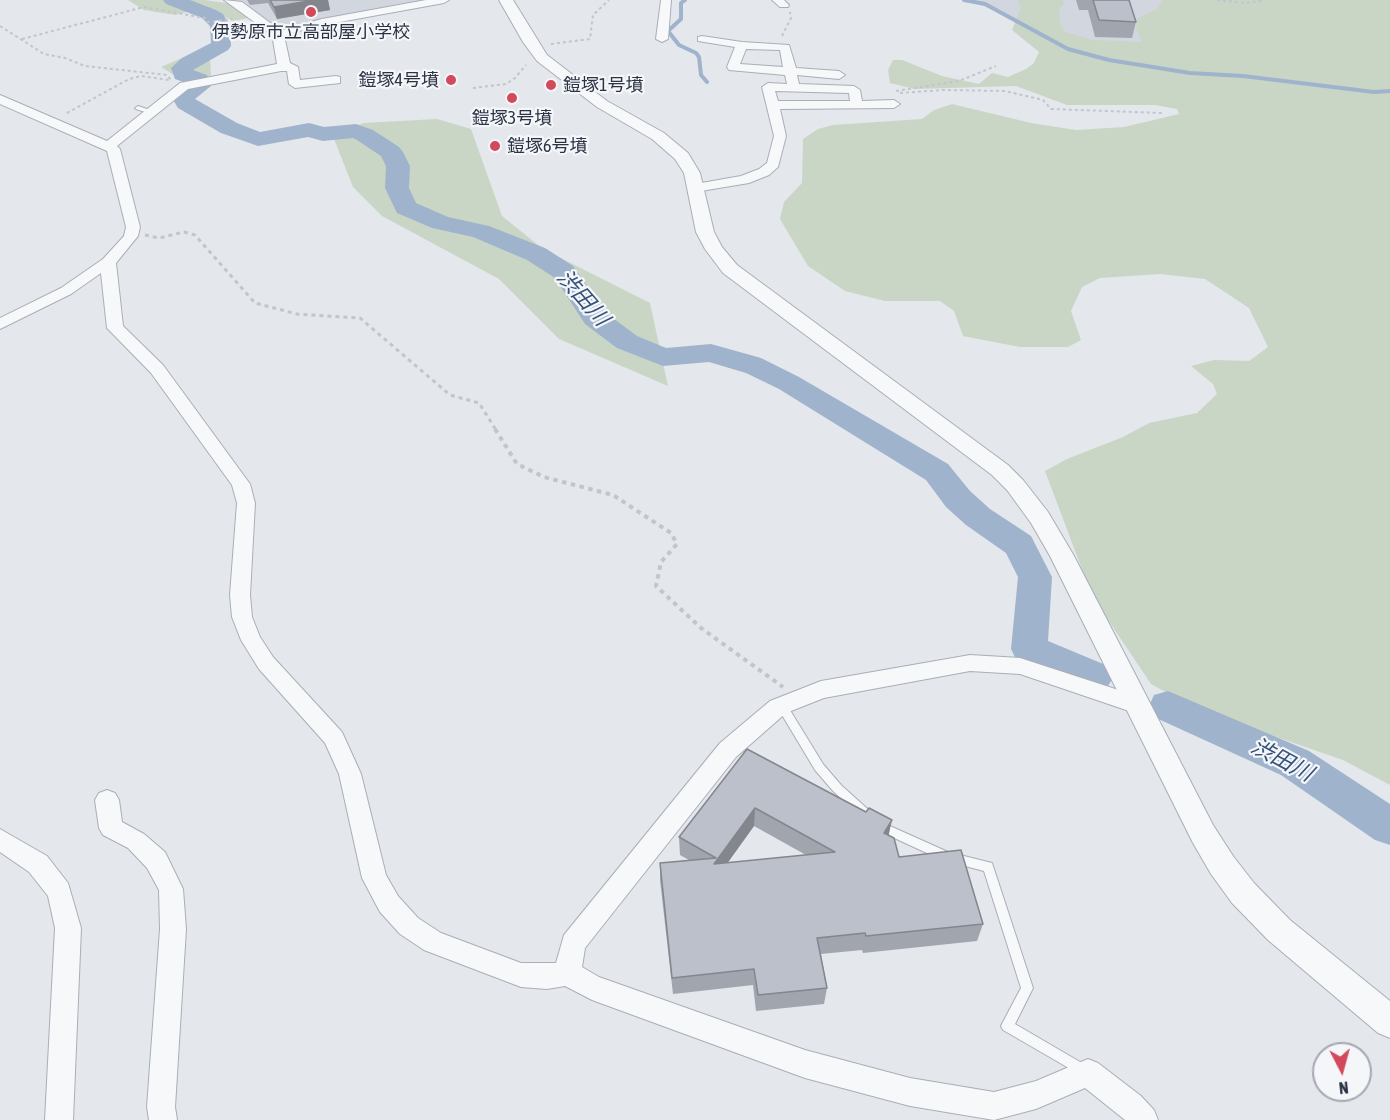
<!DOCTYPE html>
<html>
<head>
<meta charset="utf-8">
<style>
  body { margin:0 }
  #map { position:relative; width:1390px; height:1120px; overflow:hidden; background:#e4e7ec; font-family:"Asap Condensed",sans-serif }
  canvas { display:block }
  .north { position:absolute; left:1312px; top:1042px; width:60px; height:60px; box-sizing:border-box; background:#f4f6f9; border:2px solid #a4a8b1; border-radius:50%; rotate:174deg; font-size:16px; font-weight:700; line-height:24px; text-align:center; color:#2b3445 }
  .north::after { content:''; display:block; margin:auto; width:21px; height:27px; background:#d1495b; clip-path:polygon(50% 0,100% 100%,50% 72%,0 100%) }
</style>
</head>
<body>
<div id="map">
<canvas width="1390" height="1120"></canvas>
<div class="north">N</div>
</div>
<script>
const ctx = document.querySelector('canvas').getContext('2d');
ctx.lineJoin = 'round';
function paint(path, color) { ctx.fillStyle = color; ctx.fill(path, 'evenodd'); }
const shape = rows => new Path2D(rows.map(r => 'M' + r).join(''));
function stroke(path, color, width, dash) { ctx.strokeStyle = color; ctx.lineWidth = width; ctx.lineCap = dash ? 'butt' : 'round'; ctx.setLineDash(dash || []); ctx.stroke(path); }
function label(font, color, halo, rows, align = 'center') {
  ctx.font = font + ' "Asap Condensed","Noto Sans JP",sans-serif'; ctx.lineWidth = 4.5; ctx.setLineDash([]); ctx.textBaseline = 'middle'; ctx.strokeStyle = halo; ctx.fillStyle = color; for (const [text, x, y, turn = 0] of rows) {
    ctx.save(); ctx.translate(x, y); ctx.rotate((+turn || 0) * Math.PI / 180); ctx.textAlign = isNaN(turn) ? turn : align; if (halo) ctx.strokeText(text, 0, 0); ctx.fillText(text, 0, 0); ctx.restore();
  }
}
paint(shape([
  [234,0,433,0,281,31,241,2],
  [970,0,1174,0,1146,48,1067,46,986,3]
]), '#d2d6de');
paint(shape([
  [128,0,204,0,227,3,249,18,233,21,207,7,175,15,144,10],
  [1018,0,1062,0,1064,3,1059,11,1060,24,1065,32,1093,40,1142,42,1136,28,1137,19,1157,9,1163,0,1390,0,1390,785,1343,760,1198,710,1151,684,1092,596,1045,471,1067,459,1123,437,1149,423,1197,413,1217,394,1213,384,1191,366,1214,360,1249,361,1268,347,1249,308,1205,279,1160,274,1100,278,1082,287,1071,311,1081,340,1068,347,1020,347,963,336,954,311,940,301,885,301,845,291,808,266,780,219,784,202,802,183,803,139,818,129,833,125,922,119,934,110,952,104,1031,123,1076,130,1124,127,1179,114,1177,109,1155,105,1067,105,1016,86,915,89,890,83,888,70,893,60,902,60,942,76,979,84,992,73,1008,77,1026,69,1034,63,1039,52,1012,30,1021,7],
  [198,51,210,58,211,76,184,81,161,67],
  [437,119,471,129,502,216,543,249,650,303,668,386,559,339,499,279,382,216,353,187,332,134,364,123]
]), '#c9d6c5');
stroke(shape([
  [685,0,681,3,681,19,668,31,679,45,696,53,699,57,701,75,707,82],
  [964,0,985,4,1068,49,1109,60,1190,73,1243,76,1374,92,1390,91]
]), '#9fb4cc', 4);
paint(shape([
  [163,0,190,0,216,10,223,14,230,26,231,46,228,50,193,70,207,75,211,86,195,99,237,123,260,132,309,123,324,127,356,124,373,130,399,147,403,152,410,166,409,188,416,203,448,217,489,226,545,248,573,266,606,313,637,336,666,348,711,344,761,358,799,377,948,464,970,491,990,509,1031,536,1052,577,1048,641,1108,666,1114,676,1108,686,1095,691,1016,659,1011,649,1018,577,1006,553,966,525,946,507,926,480,779,389,746,373,709,362,663,366,617,348,585,324,555,278,527,260,473,237,432,228,397,213,385,188,386,166,381,156,357,140,353,138,323,141,308,137,258,146,221,133,178,108,172,98,189,84,175,79,171,68,182,58,211,43,210,26,202,18,166,4,163,0],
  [1168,691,1309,751,1390,804,1390,845,1375,840,1281,775,1154,717,1149,706,1154,695,1168,691]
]), '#9fb4cc');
const service = shape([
  [138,106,153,111,154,112,151,114,136,109,135,108,138,106],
  [781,701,785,702,823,764,841,785,872,813,873,816,872,819,868,821,864,819,833,791,815,770,776,705,777,702,781,701],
  [881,822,948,852,992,863,1033,988,1015,1024,1087,1066,1089,1070,1087,1074,1083,1076,1079,1074,1003,1030,1001,1026,1003,1022,1021,988,984,871,942,860,877,830,876,827,877,824,881,822]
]);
const minor = shape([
  [224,0,242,2,281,31,322,19,426,0,449,0,444,3,323,25,291,33,285,40,290,63,298,67,300,80,336,76,340,77,340,83,295,88,289,84,287,71,281,71,188,89,117,146,120,149,140,227,138,236,116,263,123,326,163,365,250,484,255,503,250,595,252,617,260,637,273,657,342,732,361,774,386,875,398,896,418,918,441,933,521,963,556,963,564,935,720,743,770,701,821,681,970,655,1020,658,1146,699,1149,705,1146,711,1138,714,1020,674,970,671,824,698,786,713,736,757,585,948,582,967,599,977,805,1050,910,1078,994,1092,1036,1081,1088,1059,1098,1063,1141,1096,1154,1110,1158,1120,1125,1120,1085,1088,1036,1109,994,1120,910,1106,805,1078,592,1000,565,986,547,989,521,987,424,950,400,934,380,912,362,878,339,774,325,743,259,669,241,640,232,617,230,595,237,503,232,485,151,373,107,328,101,273,71,294,0,329,0,318,61,288,103,259,124,236,126,227,107,151,0,104,0,95,107,141,180,83,277,64,273,40,275,37,224,0],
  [661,0,671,0,668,39,662,42,656,39,661,0],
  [772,0,784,0,789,5,788,7,780,7,772,0],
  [702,36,742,42,789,45,796,68,839,71,845,75,839,79,797,75,799,84,854,86,860,90,862,101,894,100,900,104,894,108,780,109,786,136,778,167,769,175,749,183,695,192,690,191,688,188,690,185,741,176,759,169,767,163,774,136,762,87,768,83,787,84,785,75,729,70,727,67,735,47,698,41,698,37,702,36],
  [746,49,780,50,783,67,740,64,746,49],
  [775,91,849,93,850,101,778,101,775,91],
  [107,790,115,793,119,800,122,822,144,834,165,852,183,889,186,929,175,1107,177,1120,149,1120,147,1107,160,929,159,890,147,868,128,848,103,835,99,828,95,800,99,793,107,790],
  [0,829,47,856,68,883,81,928,73,1120,45,1120,55,928,48,896,29,872,0,852,0,829]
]);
const tertiary = shape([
  [499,0,513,0,547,55,607,101,664,133,688,153,700,173,714,232,722,247,737,265,1008,465,1023,480,1048,512,1074,556,1213,825,1233,856,1254,883,1290,920,1390,1001,1390,1038,1378,1033,1268,940,1232,903,1211,874,1193,843,1050,556,1031,523,1007,490,992,475,723,273,705,249,696,232,684,173,675,159,652,139,597,107,537,61,523,42,499,0]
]);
stroke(service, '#a9aeb7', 2);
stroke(minor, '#a9aeb7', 2);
stroke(tertiary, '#a9aeb7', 2);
stroke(shape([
  [1217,0,1247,3,1265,0],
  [0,26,44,54,65,58,85,66,167,75,171,80],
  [782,36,791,18,790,12],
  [22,39,144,7,205,18,208,22,232,19],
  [551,44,590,39,593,15,609,0],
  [473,88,506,84,515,78,526,65],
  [896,91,959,81,996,66],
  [900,93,943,90,1005,91,1043,100,1051,109,1162,113],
  [67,113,129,79,141,76,169,80]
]), '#c2c5cb', 2, [3, 3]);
stroke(shape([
  [145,235,159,238,184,232,195,235,255,303,297,314,360,318,450,395,479,403,496,430]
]), '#c2c5cb', 3, [4, 4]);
stroke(shape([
  [495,429,517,464,544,477,613,495,671,533,677,544,661,562,656,586,701,628,783,687]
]), '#c2c5cb', 4, [4.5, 4.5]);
paint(service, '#f7f8fa');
paint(minor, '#f7f8fa');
paint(tertiary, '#f7f8fa');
paint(shape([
  [247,0,328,0,330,10,277,19,268,3,250,5],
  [1076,0,1129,0,1136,22,1132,38,1095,37,1088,10,1079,10],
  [747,749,889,835,899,857,983,924,977,941,863,953,862,950,821,954,827,988,824,1004,756,1011,753,985,673,994,660,880,660,863,689,860,680,855,679,837],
  [754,826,806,855,727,863]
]), '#a1a5ae');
paint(shape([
  [314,0,328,0,330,10,277,19,274,7],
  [755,808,754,826,714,882,714,864],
  [892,820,888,838,884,833]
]), '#83868d');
const building = shape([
  [270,0,314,0,274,7,270,0],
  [1093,0,1129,0,1136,22,1099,20,1093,0],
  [747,749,866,812,869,808,892,820,884,833,894,838,899,857,961,850,983,924,866,936,865,933,817,938,827,988,758,995,754,969,672,978,660,863,716,858,679,837,747,749],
  [755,808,835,852,714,864,755,808]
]);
paint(building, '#bbc0ca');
stroke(building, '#83868d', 1.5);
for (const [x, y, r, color] of [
  [311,12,6,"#d1495b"],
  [451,80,6,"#d1495b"],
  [551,85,6,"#d1495b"],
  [512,98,6,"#d1495b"],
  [495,146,6,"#d1495b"]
]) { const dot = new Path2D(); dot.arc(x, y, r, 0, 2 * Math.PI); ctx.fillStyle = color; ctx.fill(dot); stroke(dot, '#f4f6f9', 2); }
label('18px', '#2b3445', '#f4f6f9', [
  ["伊勢原市立高部屋小学校",311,32],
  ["鎧塚4号墳",439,80,"right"],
  ["鎧塚1号墳",563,85,"left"],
  ["鎧塚3号墳",512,118],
  ["鎧塚6号墳",507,146,"left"]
]);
label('italic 22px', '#34527a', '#f4f6f9', [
  ["渋田川",583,298,49],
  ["渋田川",1282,760,28]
]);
</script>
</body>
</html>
